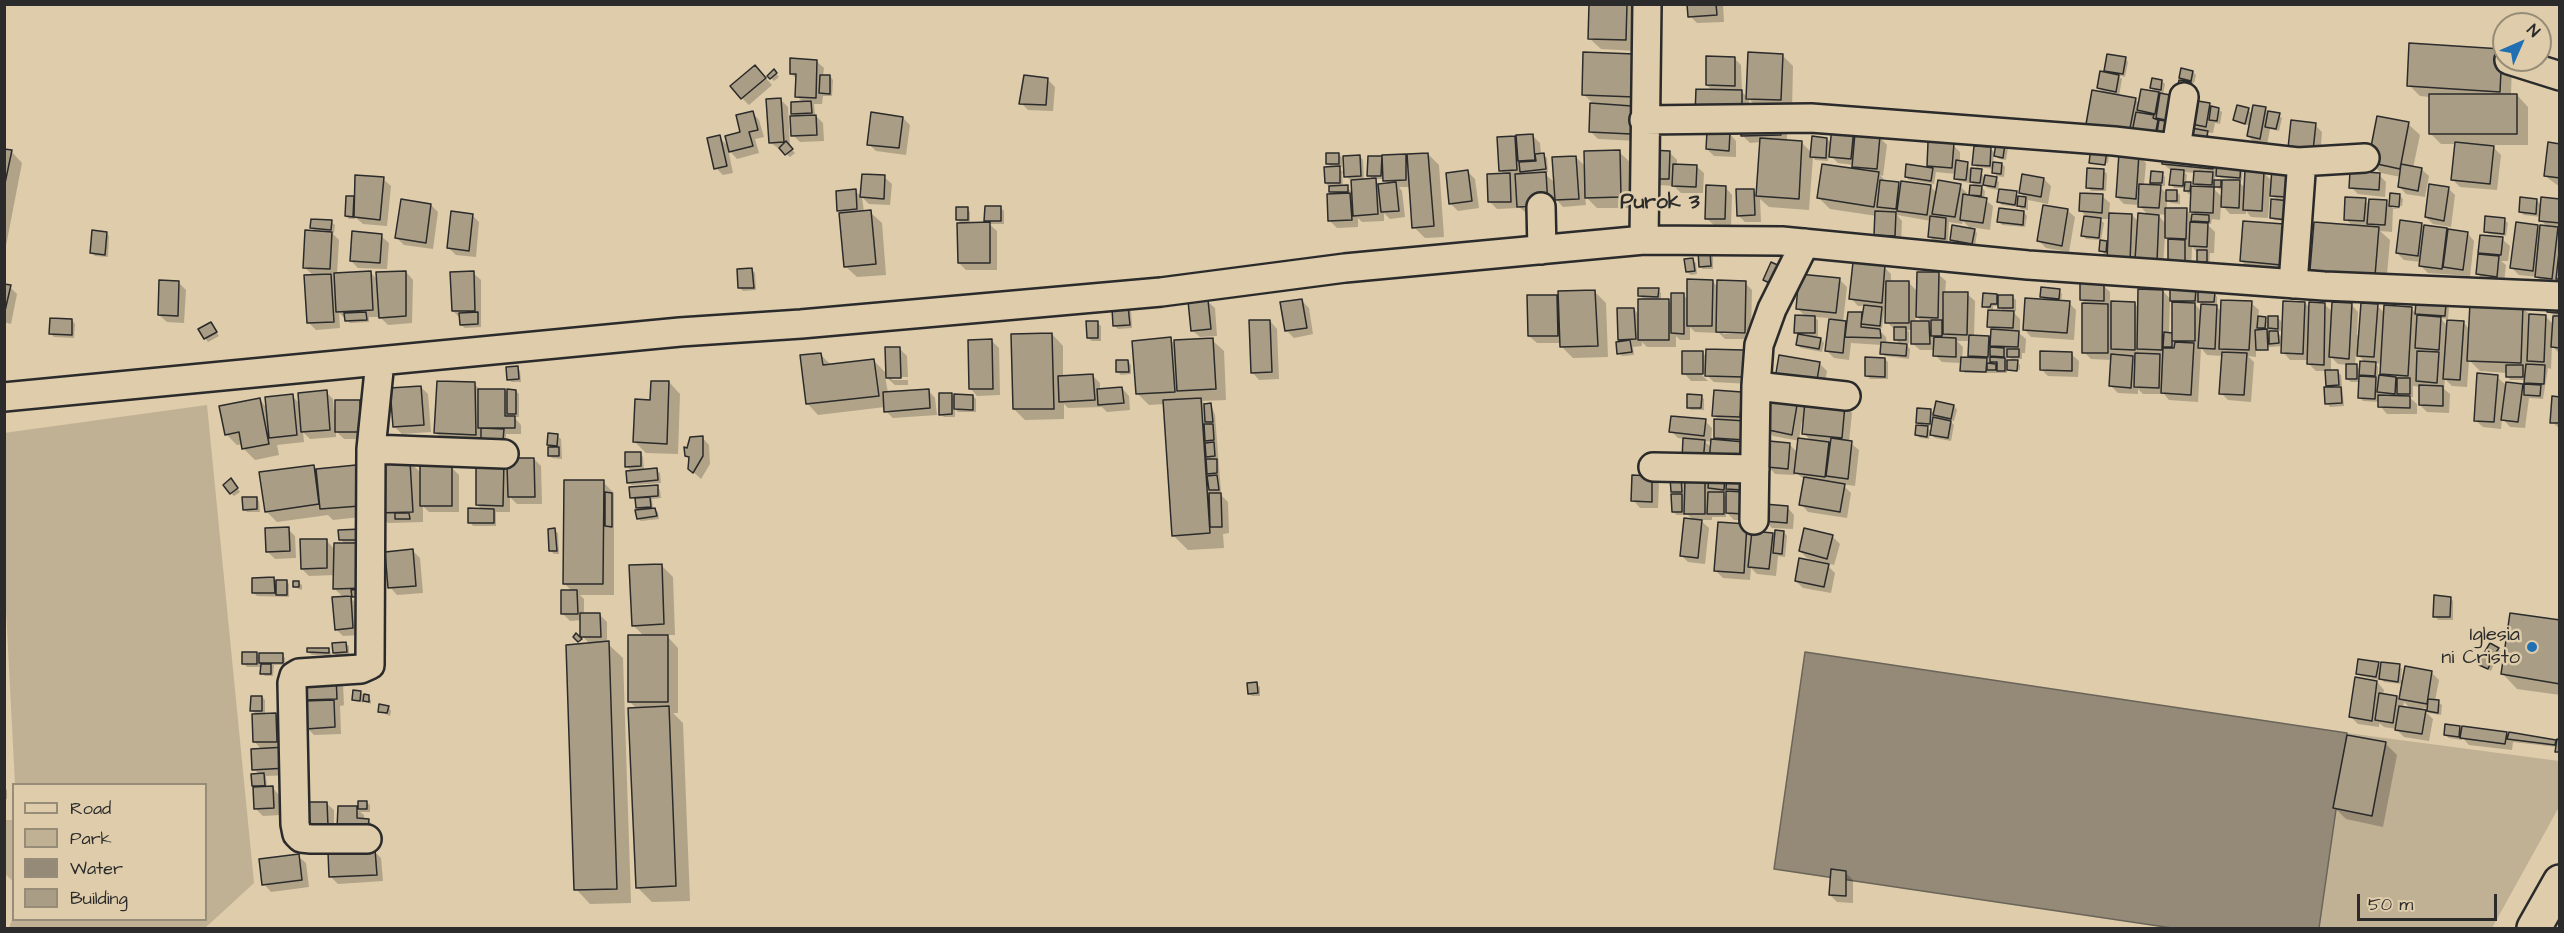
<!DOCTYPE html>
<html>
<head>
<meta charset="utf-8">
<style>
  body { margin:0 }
  #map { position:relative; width:2564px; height:933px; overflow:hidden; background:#deccaa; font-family:"Architects Daughter",sans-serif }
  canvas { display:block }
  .frame { position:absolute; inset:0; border:6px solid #2b2b2b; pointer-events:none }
  .legend { position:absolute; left:12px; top:783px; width:195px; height:138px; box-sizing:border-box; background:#deccaa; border:2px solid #968c77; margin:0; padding:8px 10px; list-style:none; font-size:18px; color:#2b2b2b }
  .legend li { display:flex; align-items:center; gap:12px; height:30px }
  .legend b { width:30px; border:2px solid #968c77 }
  .north { position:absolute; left:2492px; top:12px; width:60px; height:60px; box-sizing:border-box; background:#deccaa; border:2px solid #968c77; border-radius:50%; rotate:45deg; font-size:16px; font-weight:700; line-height:24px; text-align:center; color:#2b2b2b }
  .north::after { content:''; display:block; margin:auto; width:21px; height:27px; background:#1f6fb2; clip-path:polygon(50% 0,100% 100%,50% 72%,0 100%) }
  .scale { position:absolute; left:2357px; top:894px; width:140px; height:27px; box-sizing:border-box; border:3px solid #2b2b2b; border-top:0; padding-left:8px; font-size:18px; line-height:21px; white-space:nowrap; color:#2b2b2b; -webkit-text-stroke:4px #deccaa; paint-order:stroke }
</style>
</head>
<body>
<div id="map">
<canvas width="2564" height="933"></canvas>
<div class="frame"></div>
<ul class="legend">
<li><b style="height:8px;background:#deccaa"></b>Road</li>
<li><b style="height:16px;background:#c0b195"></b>Park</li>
<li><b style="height:16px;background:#948a77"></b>Water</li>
<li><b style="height:16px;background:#a99d85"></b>Building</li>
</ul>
<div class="north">N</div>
<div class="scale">50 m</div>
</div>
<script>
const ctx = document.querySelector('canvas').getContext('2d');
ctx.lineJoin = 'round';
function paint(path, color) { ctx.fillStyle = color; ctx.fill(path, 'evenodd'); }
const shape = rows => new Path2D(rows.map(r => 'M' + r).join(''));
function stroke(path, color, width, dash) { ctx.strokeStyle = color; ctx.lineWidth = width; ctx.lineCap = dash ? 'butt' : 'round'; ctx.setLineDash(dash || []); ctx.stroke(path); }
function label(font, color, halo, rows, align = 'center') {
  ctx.font = font + ' "Architects Daughter",sans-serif'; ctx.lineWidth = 5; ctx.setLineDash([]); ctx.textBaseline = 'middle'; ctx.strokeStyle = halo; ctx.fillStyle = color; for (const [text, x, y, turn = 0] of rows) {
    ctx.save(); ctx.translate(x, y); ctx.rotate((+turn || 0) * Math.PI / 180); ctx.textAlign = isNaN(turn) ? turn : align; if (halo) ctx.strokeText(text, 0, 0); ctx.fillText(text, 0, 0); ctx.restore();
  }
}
paint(shape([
  [207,405,254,883,205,928,9,928,13,917,14,920,206,920,206,784,15,784,5,591,4,433],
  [2347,733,2559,761,2559,807,2492,928,2319,928],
  [4,820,13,820,13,881,5,874]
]), '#c0b195');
const water = shape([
  [1805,652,2347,733,2319,928,2172,928,1774,869,1805,652]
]);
paint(water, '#948a77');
stroke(water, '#6a6459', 1.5);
paint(shape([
  [1591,4,1632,4,1638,10,1636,51,1601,49,1589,38],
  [1689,4,1723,4,1724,22,1697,23,1690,16],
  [1585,54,1644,107,1631,107,1639,114,1638,141,1598,139,1590,131,1595,105,1583,94],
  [1782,55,1793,66,1792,110,1759,109,1749,99,1749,124,1787,131,1787,142,1802,143,1812,153,1827,139,1832,144,1833,128,1879,137,1887,145,1883,176,1880,175,1887,183,1898,184,1901,187,1930,186,1937,193,1960,186,1967,193,1967,196,1971,197,1972,186,1976,187,1969,180,1969,183,1959,181,1955,178,1956,174,1936,172,1934,184,1909,180,1906,177,1908,166,1933,170,1928,165,1953,145,1960,152,1960,162,1967,163,1970,170,1980,171,1974,164,1991,149,1996,154,2004,145,2008,148,2006,160,1999,159,1994,154,1993,163,2002,164,2005,167,2004,177,1996,176,1994,169,1978,167,1984,177,1996,179,1999,182,1998,190,1988,188,1983,183,1983,186,1979,185,1985,191,1984,199,1993,206,1990,230,1971,227,1977,233,1975,246,1954,243,1951,239,1972,230,1963,221,1962,224,1949,222,1948,241,1933,240,1930,237,1931,221,1897,215,1902,221,1901,243,1883,242,1875,235,1877,216,1830,209,1819,198,1859,171,1854,165,1838,163,1829,154,1828,161,1815,160,1813,157,1809,210,1769,207,1760,199,1761,222,1745,222,1738,215,1753,191,1757,195,1761,142,1750,143,1742,135,1742,122,1707,85,1734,58,1741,65,1742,92,1748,98],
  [2125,58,2128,62,2125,77,2117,75,2122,79,2119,96,2135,99,2140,104,2157,93,2151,88,2162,81,2165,84,2163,95,2182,128,2139,148,2099,87,2110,75,2106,70],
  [816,61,824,68,823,76,830,76,833,80,832,96,823,96,822,104,814,104,815,115,823,123,824,141,800,142,793,135,797,117,793,113,803,103,797,96,797,80,791,73],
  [2512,61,2511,95,2517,95,2528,107,2528,145,2491,145,2501,155,2497,190,2460,187,2452,179,2456,144,2441,144,2430,133,2430,97,2420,96,2409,85],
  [774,71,779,77,774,81,769,76],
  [2193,72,2196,75,2194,83,2189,82,2194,87,2192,96,2181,78],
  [762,74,772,85,749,105,742,98],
  [1047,79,1055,87,1053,111,1028,110,1021,103],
  [780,99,788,107,790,148,795,153,790,157,771,143],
  [2210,105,2222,112,2220,124,2215,123,2213,133,2206,132,2214,140,2211,156,2196,130,2189,123],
  [2265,109,2282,118,2279,131,2270,129,2267,145,2255,143,2248,136,2250,126,2235,120,2248,110,2252,114],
  [752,112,759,120,764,137,755,139,759,153,737,159,728,149,733,173,723,175,716,168,719,137,729,147,742,134],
  [903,118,910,125,906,155,876,151,869,144],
  [2408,124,2420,135,2413,168,2421,169,2429,176,2425,197,2406,194,2399,186,2401,177,2381,173,2369,162],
  [2315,125,2322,132,2320,157,2296,155],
  [1729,133,1736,141,1736,157,1714,156,1707,149],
  [1533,136,1540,143,1541,155,1547,158,1548,172,1544,173,1555,183,1576,157,1586,167,1619,152,1631,163,1631,208,1597,208,1585,196,1586,205,1563,207,1554,197,1554,204,1523,205,1523,208,1554,207,1555,212,1526,213,1517,205,1517,208,1497,209,1490,202,1505,175,1500,170,1498,138],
  [2560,145,2560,187,2545,176],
  [2092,149,2109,154,2108,163,2092,162,2092,164,2090,162],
  [4,150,11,151,22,163,4,256],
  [1669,152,1677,160,1677,166,1696,166,1704,173,1703,193,1681,193,1674,186,1658,185,1651,178],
  [1339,154,1342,158,1342,167,1338,167,1345,174,1360,156,1363,160,1364,180,1373,180,1369,175,1381,158,1384,160,1405,155,1409,159,1428,154,1439,165,1444,237,1425,238,1414,227,1411,187,1399,187,1402,191,1405,217,1390,219,1384,213,1384,221,1362,222,1358,218,1358,227,1337,228,1330,221,1334,195,1326,183,1332,168,1327,163],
  [1342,173,1349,179,1352,179,1353,193,1347,187,1343,187],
  [1374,179,1384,179,1388,184,1380,185],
  [2139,156,2146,163,2144,185,2156,186,2152,182,2162,174,2165,177,2165,186,2159,186,2165,192,2177,192,2180,195,2180,204,2171,203,2167,200,2167,209,2186,210,2192,215,2196,215,2192,211,2193,194,2188,194,2185,188,2174,188,2171,184,2172,171,2163,164,2243,167,2242,180,2237,180,2245,188,2263,172,2273,182,2288,171,2291,222,2274,220,2271,217,2278,201,2270,193,2268,218,2251,217,2246,211,2246,214,2230,214,2221,204,2220,220,2212,219,2211,224,2207,224,2215,232,2214,253,2210,253,2209,265,2202,265,2199,261,2198,253,2192,247,2191,272,2165,236,2163,267,2104,254,2101,250,2106,242,2109,246,2110,219,2099,219,2104,223,2101,240,2086,239,2083,236,2088,218,2081,211,2102,196,2110,203,2109,214,2132,215,2139,222,2148,215,2139,205,2124,204,2117,197],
  [2184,172,2195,173,2195,183,2200,188,2186,183,2187,175],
  [2215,173,2221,178,2229,179,2229,182,2224,184,2215,181],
  [2215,185,2219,189,2223,190,2223,198,2215,190],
  [2157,214,2167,215,2166,224],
  [2103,170,2107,174,2106,191,2091,191,2088,187],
  [1468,172,1475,179,1479,208,1458,211,1451,204],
  [2379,175,2386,182,2385,197,2358,194,2351,187],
  [863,176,884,177,892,184,890,205,869,204,862,197,864,212,870,212,882,223,886,275,857,277,845,266,843,214,839,211,855,191,862,197],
  [383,179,391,186,387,226,363,224,355,217,355,219,349,219,346,216,353,198,356,201],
  [2044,179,2051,186,2048,204,2028,200,2028,210,2021,209,2018,205,2018,207,2002,205,1999,202,2016,193,2019,198,2026,199,2020,192],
  [1725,187,1732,195,1731,226,1714,225,1706,218],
  [2448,188,2455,195,2451,227,2433,224,2426,217],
  [2400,196,2403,199,2402,206,2392,205,2392,208,2402,209,2393,209,2392,232,2380,231,2390,240,2386,286,2323,281,2312,270,2353,227,2346,219,2365,200,2370,205,2386,202,2390,206],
  [2560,200,2560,229,2557,229,2560,231,2559,285,2543,284,2537,277,2519,275,2512,268,2538,226,2541,230,2548,228,2541,220,2541,217,2524,215,2520,212,2537,201,2542,206],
  [431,205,438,212,433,249,404,245,397,238],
  [1000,207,1004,211,1004,224,989,224,997,231,997,270,966,270,959,263,962,224,957,219,967,208,970,212,970,224,989,224,986,220],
  [2067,210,2075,217,2069,252,2046,248,2039,241],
  [2024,212,2027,216,2025,227,2002,225,1999,221],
  [472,215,479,222,476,257,456,255,449,248],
  [2504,220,2508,223,2506,236,2489,234,2485,231],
  [331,222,335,225,334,233,331,232,339,240,337,274,371,273,378,280,406,272,413,280,412,323,388,325,380,317,369,317,369,322,350,323,339,313,340,328,316,330,309,323,314,276,304,267,316,232,311,228],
  [2244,222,2292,275,2253,272,2241,261],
  [2421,224,2424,227,2467,233,2474,241,2470,276,2428,273,2421,266,2421,262,2404,260,2397,253],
  [106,233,109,236,108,257,95,256,92,253],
  [381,236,389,243,387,269,358,268,351,261],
  [2502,239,2510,246,2508,261,2501,261,2506,265,2504,283,2485,281,2478,274,2484,256,2480,252],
  [1710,252,1713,255,1713,269,1703,269,1700,266],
  [1692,260,1696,263,1697,274,1691,275,1687,272],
  [1884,267,1891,274,1891,282,1909,283,1918,292,1938,274,1946,281,1945,293,1967,294,1975,301,1974,336,1989,337,1992,340,1992,331,1989,327,1989,310,1983,306,1996,296,2000,299,2013,297,2016,300,2016,311,2012,311,2020,319,2020,334,2026,339,2025,353,2022,353,2022,359,2015,359,2020,365,2020,370,2010,369,2010,371,2007,369,2007,373,1965,373,1962,370,1962,363,1942,362,1935,355,1935,350,1920,350,1912,343,1912,330,1907,330,1909,332,1909,343,1899,343,1895,339,1894,329,1887,322,1887,307,1885,307,1882,328,1877,328,1886,337,1887,344,1906,345,1910,349,1909,359,1885,356,1882,353,1882,345,1851,343,1849,360,1834,358,1827,351,1830,318,1814,317,1818,320,1818,336,1811,338,1821,339,1824,343,1822,352,1801,348,1797,345,1799,335,1796,332,1806,317,1798,309,1839,279,1847,287,1843,322,1848,323,1861,314,1864,317,1865,306,1858,306,1851,298],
  [1993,306,1999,306,2004,312,1993,311],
  [1916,315,1919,319,1923,322,1915,322],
  [1957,341,1970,341,1969,356,1973,359,1962,359,1963,347],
  [2007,355,2014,362,2007,361],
  [752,270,755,273,756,290,743,291,740,288],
  [473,273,481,280,481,327,465,328,461,325,461,319,453,311],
  [1712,281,1719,288,1745,283,1752,290,1751,331,1723,331,1723,334,1751,334,1751,339,1725,339,1719,333,1695,332,1690,327,1690,340,1680,340,1676,336,1676,347,1647,347,1642,342,1642,346,1633,347,1634,355,1622,356,1619,353,1623,343,1620,340,1634,309,1639,315,1645,301,1640,296,1658,290,1661,293,1661,301,1668,301,1673,305,1683,295,1689,300],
  [178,282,186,290,184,323,167,322,159,315],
  [2103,285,2110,292,2110,303,2134,303,2139,308,2163,291,2171,300,2195,291,2197,293,2214,293,2217,297,2217,307,2222,312,2251,303,2259,310,2258,318,2265,319,2270,323,2278,318,2281,321,2281,331,2284,331,2305,303,2310,308,2324,304,2333,312,2351,304,2358,312,2357,335,2360,336,2377,306,2385,313,2411,309,2417,314,2418,303,2446,305,2449,308,2448,319,2440,318,2448,326,2463,322,2470,330,2523,308,2531,316,2545,316,2554,325,2554,315,2548,312,2560,307,2560,354,2552,346,2551,369,2548,368,2543,399,2529,398,2525,428,2510,427,2502,418,2501,429,2483,427,2475,420,2497,377,2507,386,2522,386,2526,389,2530,386,2526,380,2510,380,2507,373,2480,371,2469,360,2467,387,2452,386,2445,379,2444,389,2450,394,2449,413,2427,412,2420,405,2421,387,2413,386,2413,397,2409,397,2417,404,2417,414,2387,414,2380,406,2380,402,2363,401,2360,398,2360,382,2351,382,2347,379,2348,365,2338,364,2331,357,2331,372,2338,372,2341,375,2344,406,2330,407,2327,403,2331,388,2327,385,2326,371,2316,371,2309,364,2309,360,2290,360,2283,352,2283,346,2258,348,2258,350,2256,348,2256,357,2248,356,2254,362,2251,402,2228,400,2221,393,2223,356,2207,355,2201,348,2198,402,2169,400,2164,394,2143,394,2138,389,2138,394,2118,393,2111,386,2112,360,2091,359,2084,352,2087,305,2082,300],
  [2170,299,2174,302,2175,338,2169,334],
  [2198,300,2202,304,2202,312,2194,303,2198,303],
  [2276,331,2284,331,2283,338],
  [2356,353,2366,363,2361,370,2355,365],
  [2375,363,2382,364,2382,374,2385,377,2378,377,2378,367],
  [4,286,10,287,17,294,11,324,4,322],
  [2059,291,2062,294,2061,302,2069,303,2076,310,2074,340,2031,337,2024,329,2046,301,2042,296],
  [1595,292,1606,303,1608,357,1573,358,1562,347,1562,343,1537,343,1529,336,1556,296,1560,300],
  [1207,301,1215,308,1217,336,1200,337,1192,330],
  [1302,301,1309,308,1313,334,1294,338,1286,330],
  [1128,308,1131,311,1132,328,1118,329,1115,326],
  [72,320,75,324,74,338,54,337,51,334],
  [1270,321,1277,329,1279,379,1259,380,1252,372],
  [1097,323,1101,326,1101,341,1092,341,1088,338],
  [211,324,219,336,208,342,205,338],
  [1052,334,1063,346,1063,377,1093,376,1100,383,1100,390,1122,388,1129,396,1130,410,1107,412,1102,407,1068,408,1064,404,1064,419,1025,420,1014,409],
  [1170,339,1176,345,1212,340,1224,351,1226,400,1202,401,1206,405,1211,405,1215,415,1221,492,1219,493,1228,502,1229,533,1223,534,1224,548,1188,550,1173,535,1165,404,1149,405,1138,394],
  [992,341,999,348,1000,395,977,396,970,388],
  [900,349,907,356,908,377,892,377,892,380,908,380,908,385,895,385,885,376,888,393,928,390,935,398,937,415,893,418,886,411,885,407,818,415,807,403,820,354,832,366,874,361,887,374],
  [1702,352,1707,357,1743,352,1751,359,1750,384,1714,382,1699,368,1697,370,1708,381,1691,381,1684,373],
  [2071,354,2079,361,2078,377,2048,376,2041,369],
  [1885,359,1888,362,1888,379,1870,379,1867,376],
  [1128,361,1131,365,1131,374,1121,375,1118,372],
  [1819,363,1827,371,1823,393,1784,386],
  [517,368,520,371,521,382,512,382,508,379],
  [669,382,680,394,678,454,646,453,635,442,652,401],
  [474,384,481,390,504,390,509,394,516,391,519,394,519,417,514,417,521,425,521,434,506,434,506,443,447,444,436,433],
  [421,387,428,394,431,432,402,434,395,427],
  [326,392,333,399,334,411,359,401,366,408,375,439,344,439,336,431,336,437,310,439,303,432,304,442,277,445,279,455,255,460,244,449,243,444,237,445,226,434,260,400,267,408,292,396,300,404],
  [1741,394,1749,401,1751,446,1718,469,1685,439,1678,438,1671,431,1705,421,1712,428,1711,441,1719,441,1715,438,1720,421,1714,415],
  [1704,441,1712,442,1712,448],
  [952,395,955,399,973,396,976,399,976,412,958,412,955,409,955,417,944,417,941,414],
  [1701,396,1704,399,1704,410,1691,410,1688,407],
  [2560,398,2560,429,2552,422],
  [1797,401,1806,409,1845,406,1852,413,1849,442,1859,450,1855,486,1842,484,1851,493,1847,518,1808,512,1801,504,1805,480,1795,472,1795,475,1775,474,1768,466,1790,445,1798,453,1800,441,1773,436,1766,429],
  [1802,421,1805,421,1804,433,1811,441,1799,439],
  [1954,406,1957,410,1954,421,1949,420,1954,425,1951,441,1935,438,1930,433,1929,439,1920,438,1916,434,1923,427,1918,422,1930,410,1935,414],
  [1934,414,1940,420,1933,419],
  [1925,426,1933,426,1932,432],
  [557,436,561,439,562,459,552,458,549,455,548,445],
  [702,437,709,445,710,464,701,479,690,469,690,459,686,455],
  [640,453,643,457,644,471,656,470,660,473,661,483,632,485,628,482,632,472,626,466],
  [534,459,541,466,542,504,517,504,510,497,510,512,496,512,496,526,473,526,470,522,483,510,477,505,478,461,515,466],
  [410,462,422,474,452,468,459,475,459,512,429,512,423,506,423,522,388,523,377,512],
  [313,467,317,470,355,467,366,478,370,516,333,520,328,515,277,522,266,511],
  [1742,476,1751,520,1734,520,1726,512,1726,517,1712,517,1712,520,1700,520,1709,528,1705,564,1688,562,1681,555,1693,520,1684,511,1685,515,1677,515,1673,512,1676,496,1672,492,1680,478,1686,484,1705,480,1710,486],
  [1727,488,1732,493,1727,497,1721,492,1726,492],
  [1652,477,1659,484,1658,508,1640,508,1633,500],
  [603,482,614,493,614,595,580,595,584,599,584,615,600,615,607,622,607,643,623,658,631,903,590,904,576,889,590,644,582,636,582,620,570,621,562,613,572,591,565,584],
  [234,483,240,492,234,496,231,493],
  [657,487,660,490,661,498,652,499,653,509,658,512,659,519,641,521,638,518,641,511,637,507,636,500,631,497],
  [256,498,259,501,260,512,247,512,244,509],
  [1787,507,1794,515,1793,529,1772,528,1765,521],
  [1719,524,1754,533,1772,535,1776,538,1784,532,1787,536,1785,557,1778,556,1776,576,1757,574,1751,568,1750,580,1723,578,1716,571],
  [288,529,295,536,296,558,275,559,268,552],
  [554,530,558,533,559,554,554,554,551,551],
  [1806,530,1833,537,1840,544,1834,565,1807,558,1800,551],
  [361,531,366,598,357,600,353,595,348,595,357,604,360,635,343,636,336,629,344,598,334,588,335,575,309,576,302,569,326,540,335,550,345,544,340,539],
  [412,550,420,558,423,593,397,595,390,587],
  [1826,564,1835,573,1831,593,1803,588,1796,581],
  [662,566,673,577,675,635,666,635,678,648,678,713,673,713,683,723,690,901,652,902,637,887,637,709,630,702,645,637,633,625],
  [274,579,276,581,286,581,289,584,289,597,257,596,254,593],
  [298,582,302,585,302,590,294,587],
  [2450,598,2453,601,2453,620,2438,620,2435,616],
  [2560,622,2560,695,2517,689,2503,674],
  [345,643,349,646,349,655,337,656,334,653],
  [328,649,331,653,332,661,324,658,323,655,312,655,308,652],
  [2498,649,2501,652,2496,660,2489,656],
  [257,654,261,658,282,654,285,658,285,665,274,665,273,676,265,676,262,673,261,667,247,667,243,663],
  [2491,661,2494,664,2491,671,2480,664],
  [2378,664,2382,668,2399,666,2402,669,2401,680,2432,673,2439,680,2435,701,2442,705,2441,715,2428,713,2429,709,2422,708,2433,719,2429,741,2404,737,2396,729,2384,727,2379,723,2379,727,2358,724,2351,717,2377,682,2384,690,2383,695,2397,697,2400,700,2403,684,2384,682,2380,677,2379,680,2361,676,2357,673],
  [2404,702,2411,709,2403,708],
  [336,677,343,684,344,705,340,706,341,734,314,735,307,728,310,702,307,699],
  [1256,684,1260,687,1260,696,1252,696,1249,693],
  [361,693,371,700,371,704,363,700,363,703,354,699],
  [262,697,265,700,265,715,276,715,283,722,294,775,266,776,267,788,272,787,279,795,280,815,263,816,256,809,253,786,260,775,254,769,262,750,254,741,257,715,252,710],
  [388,707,391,711,390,716,379,711],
  [2459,727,2463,731,2506,733,2509,736,2510,734,2560,741,2560,754,2557,747,2513,742,2512,750,2469,745,2462,737,2462,740,2449,738,2445,735],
  [2348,736,2386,744,2397,755,2383,827,2346,819,2335,808],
  [4,754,6,755,6,769,4,769],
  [4,788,7,790,7,799,4,799],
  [360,802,366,802,370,805,370,812,360,812,364,815,364,820,368,820,375,827,375,835,346,834,356,808,359,811],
  [326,803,334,810,334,832,316,833],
  [374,851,381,858,383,881,338,884,331,877],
  [298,856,306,863,309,887,271,892,264,884],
  [1846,873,1853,880,1853,903,1837,902,1830,895]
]), '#0003');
const building = shape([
  [1589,4,1627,4,1626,40,1588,39,1589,4],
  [1687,4,1716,4,1717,15,1688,17,1687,4],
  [2409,43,2502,49,2500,92,2407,86,2409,43],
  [1583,52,1635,54,1634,97,1582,95,1583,52],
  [1748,52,1783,54,1781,100,1746,99,1748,52],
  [2107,54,2126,57,2123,74,2104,71,2107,54],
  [1706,56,1735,57,1735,86,1706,85,1706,56],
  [790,58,817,60,816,98,795,97,796,74,790,74,790,58],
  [755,65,766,78,741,99,730,86,755,65],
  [2181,68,2193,71,2191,81,2179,78,2181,68],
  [774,69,777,73,770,79,767,76,774,69],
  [2100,71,2119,75,2116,92,2097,88,2100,71],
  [820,75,830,75,830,94,819,93,820,75],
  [1024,75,1048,78,1046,105,1019,104,1024,75],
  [2152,78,2162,80,2161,90,2150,88,2152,78],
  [2179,80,2191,82,2189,93,2177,91,2179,80],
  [1696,89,1742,90,1742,115,1695,114,1696,89],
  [2141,89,2159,92,2155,114,2137,110,2141,89],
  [2092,90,2136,98,2128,138,2085,130,2092,90],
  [2160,93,2180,97,2175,122,2156,118,2160,93],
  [2429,94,2517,94,2517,134,2429,134,2429,94],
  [781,98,784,142,769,143,766,99,781,98],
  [2192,100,2210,103,2206,127,2187,123,2192,100],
  [811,101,812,113,791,114,791,102,811,101],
  [1590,103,1632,106,1631,134,1589,132,1590,103],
  [2237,105,2249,108,2245,124,2233,120,2237,105],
  [2253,105,2266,107,2260,139,2247,136,2253,105],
  [2211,106,2219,108,2217,121,2209,120,2211,106],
  [753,111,758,130,749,132,753,146,729,152,725,136,740,132,736,115,753,111],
  [2268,111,2280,113,2276,129,2265,127,2268,111],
  [871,112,903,117,899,148,867,145,871,112],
  [2136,112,2154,115,2153,118,2158,120,2155,136,2132,132,2136,112],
  [816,115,817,135,791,136,790,116,816,115],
  [2377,116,2409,122,2400,169,2368,162,2377,116],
  [2159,120,2177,123,2173,142,2156,139,2159,120],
  [2291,120,2316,123,2313,151,2288,148,2291,120],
  [1780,122,1781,135,1741,136,1741,123,1780,122],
  [1832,126,1854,128,1851,159,1829,157,1832,126],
  [2186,127,2208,131,2204,149,2183,145,2186,127],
  [1707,131,1730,132,1729,151,1706,149,1707,131],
  [1855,133,1880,136,1877,169,1852,167,1855,133],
  [1533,134,1535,160,1518,161,1516,135,1533,134],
  [720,135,727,166,714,169,707,138,720,135],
  [1515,136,1517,170,1499,171,1497,137,1515,136],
  [1812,136,1827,138,1826,158,1810,157,1812,136],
  [1760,138,1802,141,1799,199,1756,196,1760,138],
  [786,141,793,149,785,155,779,148,786,141],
  [1928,142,1954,143,1952,168,1927,166,1928,142],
  [2455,142,2494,146,2490,184,2451,180,2455,142],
  [2548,142,2560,144,2560,178,2544,176,2548,142],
  [1996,143,2005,144,2003,158,1994,156,1996,143],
  [1974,146,1991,147,1990,166,1972,165,1974,146],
  [2091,147,2107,149,2105,165,2089,163,2091,147],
  [4,149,12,150,4,188,4,149],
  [1620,150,1621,197,1585,198,1584,151,1620,150],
  [1650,150,1670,151,1669,179,1649,179,1650,150],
  [1326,153,1339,153,1339,164,1326,164,1326,153],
  [1428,153,1434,226,1412,228,1407,154,1428,153],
  [1544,153,1546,169,1520,172,1519,162,1536,161,1535,154,1544,153],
  [2119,153,2139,154,2136,199,2116,197,2119,153],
  [1406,154,1406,180,1383,181,1382,155,1406,154],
  [2163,154,2214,159,2213,169,2162,164,2163,154],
  [1360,155,1361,176,1344,177,1343,156,1360,155],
  [1368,156,1382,156,1381,176,1367,176,1368,156],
  [1576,156,1579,199,1555,200,1552,157,1576,156],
  [1956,160,1968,162,1966,180,1954,179,1956,160],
  [2217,160,2241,162,2240,178,2216,176,2217,160],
  [1993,162,2002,163,2001,174,1992,173,1993,162],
  [1673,164,1697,165,1696,187,1672,186,1673,164],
  [1822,164,1879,172,1874,207,1817,198,1822,164],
  [1906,164,1933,168,1931,181,1905,177,1906,164],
  [2401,164,2422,168,2418,191,2398,187,2401,164],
  [1340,166,1340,183,1325,183,1324,167,1340,166],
  [1971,168,1982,169,1980,183,1970,182,1971,168],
  [2087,168,2104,169,2103,189,2086,188,2087,168],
  [2272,168,2289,170,2287,197,2270,196,2272,168],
  [2171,169,2184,170,2183,186,2169,185,2171,169],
  [2245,169,2264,171,2262,211,2243,210,2245,169],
  [1468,170,1472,201,1449,204,1446,173,1468,170],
  [2151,171,2163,172,2162,183,2150,183,2151,171],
  [2194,171,2213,172,2212,185,2193,184,2194,171],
  [2350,171,2380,173,2379,190,2349,188,2350,171],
  [1546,172,1548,206,1517,207,1515,174,1546,172],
  [1510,173,1511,202,1488,202,1487,174,1510,173],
  [862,174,885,175,884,199,860,197,862,174],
  [2022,174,2044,178,2041,197,2019,193,2022,174],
  [355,175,384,177,380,220,354,217,355,175],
  [1985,175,1997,177,1995,187,1983,185,1985,175],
  [1376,178,1378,214,1353,216,1351,180,1376,178],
  [1880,180,1899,182,1896,209,1877,207,1880,180],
  [1938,180,1961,184,1955,217,1932,214,1938,180],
  [2214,180,2221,180,2221,187,2214,187,2214,180],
  [2222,180,2240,180,2239,208,2221,207,2222,180],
  [1901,181,1931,185,1927,215,1897,211,1901,181],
  [1396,182,1399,211,1381,212,1378,184,1396,182],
  [2185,182,2191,182,2190,191,2184,191,2185,182],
  [2139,184,2161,185,2159,208,2138,207,2139,184],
  [2429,184,2449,187,2444,221,2425,217,2429,184],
  [1348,185,1348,192,1329,192,1329,186,1348,185],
  [1706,185,1726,186,1725,219,1705,219,1706,185],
  [1970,185,1982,186,1981,196,1969,195,1970,185],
  [2191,186,2214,187,2213,213,2190,212,2191,186],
  [856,189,857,209,837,211,836,191,856,189],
  [1736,189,1754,189,1755,215,1737,216,1736,189],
  [1999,189,2017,191,2015,205,1997,202,1999,189],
  [2166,190,2177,190,2177,201,2166,201,2166,190],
  [1350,193,1352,220,1328,221,1327,194,1350,193],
  [2080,193,2103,194,2102,213,2079,211,2080,193],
  [2390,193,2400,194,2399,207,2389,206,2390,193],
  [1963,194,1987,198,1983,223,1960,220,1963,194],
  [346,196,354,196,353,217,345,216,346,196],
  [2018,196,2026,197,2025,207,2017,206,2018,196],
  [2345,197,2366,198,2364,221,2344,220,2345,197],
  [2520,197,2537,199,2536,214,2519,212,2520,197],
  [2541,197,2560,199,2560,223,2539,221,2541,197],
  [401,199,431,204,426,243,395,238,401,199],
  [2271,199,2290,201,2288,220,2270,218,2271,199],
  [2369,199,2387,200,2385,225,2367,224,2369,199],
  [2043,205,2068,209,2062,246,2037,241,2043,205],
  [985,206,1001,206,1001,221,984,221,985,206],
  [956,207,968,207,968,220,956,220,956,207],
  [1999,208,2024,211,2023,225,1997,222,1999,208],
  [2165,208,2187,208,2186,239,2165,238,2165,208],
  [871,210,876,264,844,267,839,213,871,210],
  [451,211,473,214,469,251,447,248,451,211],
  [1875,211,1896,212,1895,236,1874,235,1875,211],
  [2109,213,2132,214,2130,261,2107,260,2109,213],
  [2138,213,2159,215,2157,261,2135,260,2138,213],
  [2192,214,2209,215,2209,222,2191,221,2192,214],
  [1930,216,1946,218,1945,239,1928,237,1930,216],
  [2084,216,2101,218,2099,238,2081,236,2084,216],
  [2485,216,2505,218,2504,234,2484,232,2485,216],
  [311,219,332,220,331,230,310,228,311,219],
  [2400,220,2422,223,2418,256,2396,253,2400,220],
  [2243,221,2284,224,2281,265,2240,261,2243,221],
  [990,222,990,263,958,263,957,223,990,222],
  [2190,222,2208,223,2207,247,2189,246,2190,222],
  [2314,222,2379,227,2375,276,2310,270,2314,222],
  [2516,222,2538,225,2533,271,2510,268,2516,222],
  [1952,225,1975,229,1972,244,1950,240,1952,225],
  [2424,225,2447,228,2442,269,2419,266,2424,225],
  [2540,225,2558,227,2552,279,2535,277,2540,225],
  [2448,229,2468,232,2463,270,2443,267,2448,229],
  [92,230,107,232,105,255,90,253,92,230],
  [305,230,332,232,330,269,303,268,305,230],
  [352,231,382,234,380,263,350,261,352,231],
  [2480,235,2503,237,2501,255,2478,253,2480,235],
  [2168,239,2185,240,2185,265,2168,264,2168,239],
  [2100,240,2107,241,2106,252,2099,251,2100,240],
  [2560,243,2560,279,2556,279,2560,243],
  [2197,250,2207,250,2207,262,2197,262,2197,250],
  [1698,251,1710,251,1711,266,1699,267,1698,251],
  [2478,254,2499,256,2497,277,2476,274,2478,254],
  [1693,258,1695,271,1686,272,1684,259,1693,258],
  [1771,262,1782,267,1774,285,1763,280,1771,262],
  [1853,262,1885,265,1882,303,1849,299,1853,262],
  [752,268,754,288,738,288,737,269,752,268],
  [371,271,373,310,336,312,334,273,371,271],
  [406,271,406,316,379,318,376,272,406,271],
  [474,271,475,311,452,311,450,272,474,271],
  [1917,272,1939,272,1938,318,1916,317,1917,272],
  [331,274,334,322,307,323,304,275,331,274],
  [1799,274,1840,278,1836,313,1796,309,1799,274],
  [1687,279,1713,280,1712,326,1687,326,1687,279],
  [159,280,179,281,178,316,158,315,159,280],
  [1717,280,1746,281,1745,333,1716,332,1717,280],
  [1886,281,1909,281,1909,323,1885,323,1886,281],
  [2080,283,2104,284,2104,301,2080,300,2080,283],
  [4,284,11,285,4,315,4,284],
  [2041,287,2060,289,2059,299,2040,297,2041,287],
  [1638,288,1659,288,1658,297,1638,296,1638,288],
  [2138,289,2163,290,2162,350,2137,349,2138,289],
  [2170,289,2196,289,2195,301,2170,301,2170,289],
  [1595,290,1598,346,1560,347,1558,291,1595,290],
  [1943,292,1968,292,1967,335,1943,334,1943,292],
  [2198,292,2215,292,2214,302,2198,302,2198,292],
  [1671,293,1684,293,1684,334,1671,333,1671,293],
  [1983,293,1997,294,1997,304,1991,304,1990,307,1982,307,1983,293],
  [1527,295,1557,295,1558,336,1528,336,1527,295],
  [1998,295,2013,295,2013,308,1998,308,1998,295],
  [2025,298,2070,301,2067,333,2023,330,2025,298],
  [1302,299,1307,328,1285,331,1280,302,1302,299],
  [1638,299,1669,299,1669,340,1638,340,1638,299],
  [1208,300,1211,329,1191,331,1188,301,1208,300],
  [2221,300,2252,301,2249,350,2219,349,2221,300],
  [2111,301,2135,302,2135,350,2111,349,2111,301],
  [2283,301,2305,302,2303,354,2281,353,2283,301],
  [2172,302,2195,303,2195,341,2172,341,2172,302],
  [2309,302,2325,303,2324,365,2307,364,2309,302],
  [2332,302,2352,303,2349,359,2329,357,2332,302],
  [2416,302,2446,304,2445,316,2415,314,2416,302],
  [2082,303,2108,304,2108,353,2082,353,2082,303],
  [2361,303,2378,304,2374,357,2357,356,2361,303],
  [2470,303,2523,306,2521,363,2467,361,2470,303],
  [2547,303,2559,304,2558,313,2547,312,2547,303],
  [2201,304,2217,305,2215,349,2198,348,2201,304],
  [1864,305,1882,307,1880,326,1861,324,1864,305],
  [2384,305,2412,307,2408,376,2380,374,2384,305],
  [1128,306,1130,325,1113,326,1112,308,1128,306],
  [1617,308,1634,308,1636,339,1618,340,1617,308],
  [1988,310,2014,311,2013,328,1987,327,1988,310],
  [366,312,367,320,345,321,344,313,366,312],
  [478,312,478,324,460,325,459,313,478,312],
  [1848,312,1862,312,1861,327,1880,329,1881,338,1845,337,1848,312],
  [2529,314,2546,315,2544,362,2527,361,2529,314],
  [1795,315,1815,316,1815,333,1794,333,1795,315],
  [2417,315,2441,317,2439,350,2415,348,2417,315],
  [2258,316,2266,317,2265,328,2257,328,2258,316],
  [2268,316,2278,316,2278,329,2268,328,2268,316],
  [2553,316,2560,316,2560,348,2551,347,2553,316],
  [50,318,72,319,72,335,49,334,50,318],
  [1829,319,1846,321,1843,353,1825,351,1829,319],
  [1249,320,1270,320,1272,372,1251,373,1249,320],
  [1931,320,1942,320,1942,336,1931,336,1931,320],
  [2447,320,2464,321,2460,380,2443,379,2447,320],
  [1086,321,1098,321,1098,338,1087,338,1086,321],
  [1911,321,1929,321,1930,344,1911,344,1911,321],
  [211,322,217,332,204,339,198,329,211,322],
  [1894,327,1906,327,1906,340,1894,340,1894,327],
  [1991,329,2019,331,2018,347,1990,346,1991,329],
  [2267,329,2268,350,2256,350,2255,330,2267,329],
  [2269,331,2278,331,2279,343,2269,344,2269,331],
  [2164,332,2172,333,2172,347,2163,347,2164,332],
  [1052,333,1054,409,1013,409,1011,334,1052,333],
  [1798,334,1821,338,1819,349,1796,345,1798,334],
  [1969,335,1989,336,1988,357,1968,356,1969,335],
  [1171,337,1175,392,1136,394,1132,341,1171,337],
  [1934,337,1956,338,1956,357,1933,356,1934,337],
  [1213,338,1216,389,1177,391,1174,340,1213,338],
  [992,339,993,389,969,389,968,340,992,339],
  [1630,340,1632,352,1617,354,1616,342,1630,340],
  [1881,342,1907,344,1906,356,1880,354,1881,342],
  [2175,342,2194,343,2191,395,2161,393,2163,348,2174,348,2175,342],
  [885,347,900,347,901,378,886,378,885,347],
  [1990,347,2004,348,2004,357,1990,356,1990,347],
  [1706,349,1744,350,1744,377,1705,376,1706,349],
  [2007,349,2019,349,2019,357,2007,357,2007,349],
  [1682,351,1703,351,1703,374,1682,374,1682,351],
  [2040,351,2072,352,2072,371,2040,370,2040,351],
  [2417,351,2439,352,2437,383,2416,381,2417,351],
  [2222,352,2247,353,2244,395,2219,394,2222,352],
  [821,353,823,365,874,359,879,396,806,404,800,355,821,353],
  [2135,353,2160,354,2159,388,2134,387,2135,353],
  [2111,354,2133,356,2131,388,2109,386,2111,354],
  [1779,355,1820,362,1816,386,1775,379,1779,355],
  [1865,357,1885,358,1885,377,1865,376,1865,357],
  [1961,357,1987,358,1986,372,1960,371,1961,357],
  [1990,357,2005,358,2005,371,1997,371,1997,362,1990,362,1990,357],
  [1116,360,1128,360,1129,372,1116,372,1116,360],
  [2007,360,2018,360,2017,371,2007,370,2007,360],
  [2360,361,2376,362,2375,376,2359,375,2360,361],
  [1987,363,1996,364,1996,370,1987,370,1987,363],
  [2346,364,2357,364,2357,379,2346,379,2346,364],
  [2526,364,2545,365,2544,384,2524,383,2526,364],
  [2506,365,2523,365,2523,377,2506,377,2506,365],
  [518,366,519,379,507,380,506,367,518,366],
  [2325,370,2338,370,2339,385,2326,386,2325,370],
  [2477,373,2498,375,2494,422,2474,421,2477,373],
  [1093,374,1095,400,1059,402,1058,376,1093,374],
  [2379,375,2396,377,2395,394,2377,392,2379,375],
  [2359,376,2376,377,2375,399,2358,398,2359,376],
  [2397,378,2410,378,2410,394,2397,394,2397,378],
  [437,381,475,382,476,435,434,433,437,381],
  [651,381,669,381,667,444,633,442,635,399,650,400,651,381],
  [2506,382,2523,384,2518,422,2501,420,2506,382],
  [2524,384,2541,385,2540,396,2524,395,2524,384],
  [2419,385,2443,386,2443,406,2419,405,2419,385],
  [421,386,424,425,393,427,390,388,421,386],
  [1122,387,1124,403,1098,405,1097,389,1122,387],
  [2324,387,2341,387,2342,403,2325,404,2324,387],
  [478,389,505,389,505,416,515,416,515,428,478,428,478,389],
  [507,389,516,390,516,414,507,414,507,389],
  [929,389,930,408,884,412,883,392,929,389],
  [327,390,330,430,301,432,298,393,327,390],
  [1714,390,1742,392,1740,417,1712,416,1714,390],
  [939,393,952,393,952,414,939,415,939,393],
  [293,394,297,435,269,438,265,397,293,394],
  [954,394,973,395,973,410,954,409,954,394],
  [1687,394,1702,395,1701,408,1687,408,1687,394],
  [1770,394,1798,399,1792,435,1764,429,1770,394],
  [2378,395,2410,396,2410,408,2378,407,2378,395],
  [2552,396,2560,397,2560,423,2550,423,2552,396],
  [260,398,269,444,242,449,239,432,225,435,219,406,260,398],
  [1201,398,1210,533,1172,536,1163,400,1201,398],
  [335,400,360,400,360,413,368,413,368,432,335,432,335,400],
  [1805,401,1845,405,1842,438,1802,434,1805,401],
  [1936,401,1954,405,1951,419,1933,415,1936,401],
  [1211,403,1213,422,1205,422,1204,404,1211,403],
  [1917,408,1931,409,1930,424,1916,423,1917,408],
  [1671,416,1706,419,1704,436,1669,432,1671,416],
  [1933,417,1951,421,1948,438,1930,435,1933,417],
  [1714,419,1746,421,1745,440,1714,438,1714,419],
  [1204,424,1213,424,1214,440,1205,441,1204,424],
  [1916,425,1928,426,1927,437,1915,435,1916,425],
  [481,428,504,429,503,440,481,439,481,428],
  [548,433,558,434,557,446,547,445,548,433],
  [703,436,703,456,693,473,688,469,689,457,685,456,684,447,687,448,690,437,703,436],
  [1683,438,1705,440,1703,462,1682,460,1683,438],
  [1798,438,1829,442,1825,477,1794,473,1798,438],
  [1831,438,1852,441,1848,479,1826,476,1831,438],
  [1711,439,1744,442,1743,465,1709,462,1711,439],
  [1769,441,1790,443,1788,469,1767,467,1769,441],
  [1214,442,1215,456,1206,457,1205,443,1214,442],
  [548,447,559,447,559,456,548,456,548,447],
  [625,452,641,452,641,466,625,467,625,452],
  [513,458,534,458,535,497,508,497,507,465,514,465,513,458],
  [1206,459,1217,459,1217,473,1207,474,1206,459],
  [476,460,504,460,503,506,476,505,476,460],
  [410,461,413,512,376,513,374,462,410,461],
  [314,465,319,504,265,512,259,472,314,465],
  [356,465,360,506,320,509,316,469,356,465],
  [420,466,452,466,452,506,420,506,420,466],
  [657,468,658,480,627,483,626,471,657,468],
  [1709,473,1725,474,1724,490,1708,488,1709,473],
  [1727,474,1742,475,1742,490,1726,489,1727,474],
  [1217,475,1219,490,1209,490,1207,476,1217,475],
  [1632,475,1652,476,1652,502,1631,501,1632,475],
  [1670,477,1681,477,1682,492,1671,492,1670,477],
  [1804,477,1845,484,1840,512,1799,505,1804,477],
  [231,478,238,488,230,494,223,485,231,478],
  [1685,479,1705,479,1705,514,1684,514,1685,479],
  [564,480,604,480,603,584,563,584,564,480],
  [658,485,658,496,630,498,629,487,658,485],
  [1726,491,1744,492,1744,514,1726,513,1726,491],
  [605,492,612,493,612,527,605,526,605,492],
  [1708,492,1724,492,1724,514,1707,514,1708,492],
  [1209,493,1221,493,1222,527,1210,527,1209,493],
  [1671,494,1682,494,1682,512,1672,512,1671,494],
  [242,497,257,497,257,509,243,510,242,497],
  [650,497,651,507,636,508,635,498,650,497],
  [1764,504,1788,506,1787,523,1763,521,1764,504],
  [468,508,494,509,494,523,468,523,468,508],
  [655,508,657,516,637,519,635,510,655,508],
  [395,513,409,513,410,519,395,519,395,513],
  [1684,518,1702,520,1698,558,1680,556,1684,518],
  [1718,522,1747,524,1744,573,1714,571,1718,522],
  [289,527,290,551,266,552,265,528,289,527],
  [555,528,557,551,549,551,548,529,555,528],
  [1804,528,1833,535,1827,559,1799,551,1804,528],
  [361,529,361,540,339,540,338,530,361,529],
  [1775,530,1784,531,1782,554,1773,553,1775,530],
  [1752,531,1773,533,1769,569,1748,567,1752,531],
  [300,539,327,539,327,568,301,569,300,539],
  [334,543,364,543,366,588,333,589,334,543],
  [413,549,416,586,388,588,385,552,413,549],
  [1799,558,1829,564,1824,587,1795,581,1799,558],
  [662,564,664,624,632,626,629,565,662,564],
  [274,577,275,593,252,593,252,578,274,577],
  [276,580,287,580,287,595,276,595,276,580],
  [293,581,299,581,299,587,293,587,293,581],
  [363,589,363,596,352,597,351,590,363,589],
  [561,590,577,590,578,614,561,614,561,590],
  [2434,595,2451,597,2450,617,2433,617,2434,595],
  [351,596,353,628,335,630,332,597,351,596],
  [580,613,600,613,601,637,580,637,580,613],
  [2510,613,2560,620,2560,684,2501,674,2510,613],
  [576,633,582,639,578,642,573,637,576,633],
  [628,635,668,635,668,702,628,702,628,635],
  [609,641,617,889,574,890,566,645,609,641],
  [346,642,347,652,333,653,332,643,346,642],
  [2490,643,2499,648,2492,658,2484,653,2490,643],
  [307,648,329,648,329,653,307,652,307,648],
  [242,652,257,652,257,664,242,664,242,652],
  [259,653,283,653,283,663,259,663,259,653],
  [2483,655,2492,659,2488,669,2479,665,2483,655],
  [2358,659,2379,662,2376,677,2356,674,2358,659],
  [2381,662,2400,664,2398,682,2379,679,2381,662],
  [261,664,271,664,271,674,260,674,261,664],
  [2405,666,2432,671,2427,704,2399,699,2405,666],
  [336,675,337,699,305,700,304,676,336,675],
  [2355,677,2377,681,2372,721,2349,717,2355,677],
  [1257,682,1258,693,1248,694,1247,683,1257,682],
  [353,690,361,691,360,701,352,700,353,690],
  [2379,693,2397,696,2393,723,2375,720,2379,693],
  [364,694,369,695,369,702,363,701,364,694],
  [251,696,262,696,262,711,250,711,251,696],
  [2428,699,2439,700,2438,713,2427,711,2428,699],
  [334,700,335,727,306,729,304,701,334,700],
  [379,704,389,706,387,713,378,712,379,704],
  [669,706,676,886,636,888,628,708,669,706],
  [2399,706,2426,710,2422,734,2395,730,2399,706],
  [276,713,277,742,253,742,252,714,276,713],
  [2445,724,2460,726,2459,737,2444,735,2445,724],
  [2462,726,2507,732,2505,744,2460,738,2462,726],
  [2509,732,2556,740,2555,745,2507,739,2509,732],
  [2347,735,2386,742,2372,816,2333,808,2347,735],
  [2557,739,2560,740,2560,752,2555,752,2557,739],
  [286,747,287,768,252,770,251,749,286,747],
  [264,773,265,786,252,786,251,774,264,773],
  [273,786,274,808,254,809,253,787,273,786],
  [358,801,367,801,367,809,358,809,358,801],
  [306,802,327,802,328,826,307,826,306,802],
  [338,806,357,806,357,818,369,819,368,828,337,828,338,806],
  [375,849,377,875,329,877,328,852,375,849],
  [299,854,302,880,262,885,259,859,299,854],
  [1831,869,1846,871,1846,896,1829,895,1831,869]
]);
paint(building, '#a99d85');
stroke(building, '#2b2b2b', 1.5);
const minor = shape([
  [2509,60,2560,76],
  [1644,120,1811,118,2114,141,2298,162,2301,173,2293,284],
  [2176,148,2184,97],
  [2298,162,2365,158],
  [1541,207,1542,250],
  [1644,240,1647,4],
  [1756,386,1846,396],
  [4,397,680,332,801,324,1161,292,1345,268,1644,240,1782,241,2028,265,2160,274,2324,286,2560,296],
  [371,449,504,454],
  [1653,467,1755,469],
  [1754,520,1756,386,1759,345,1772,309,1805,243],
  [367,839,311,839,301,838,297,834,295,824,292,683,294,676,299,673,361,669,370,665,371,449,380,361]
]);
const major = shape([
  [2534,928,2560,882]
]);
stroke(minor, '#2b2b2b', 32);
stroke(major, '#2b2b2b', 38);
stroke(minor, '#deccaa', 27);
stroke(major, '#deccaa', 33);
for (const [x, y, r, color] of [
  [2532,647,6,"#1f6fb2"]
]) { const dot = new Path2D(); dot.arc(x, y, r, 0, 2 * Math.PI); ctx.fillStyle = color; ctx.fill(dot); stroke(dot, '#deccaa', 2); }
label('20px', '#2b2b2b', '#deccaa', [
  ["Iglesia",2520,636],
  ["ni Cristo",2520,659]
], 'right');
label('bold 21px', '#2b2b2b', '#deccaa', [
  ["Purok 3",1660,204]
]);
</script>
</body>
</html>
